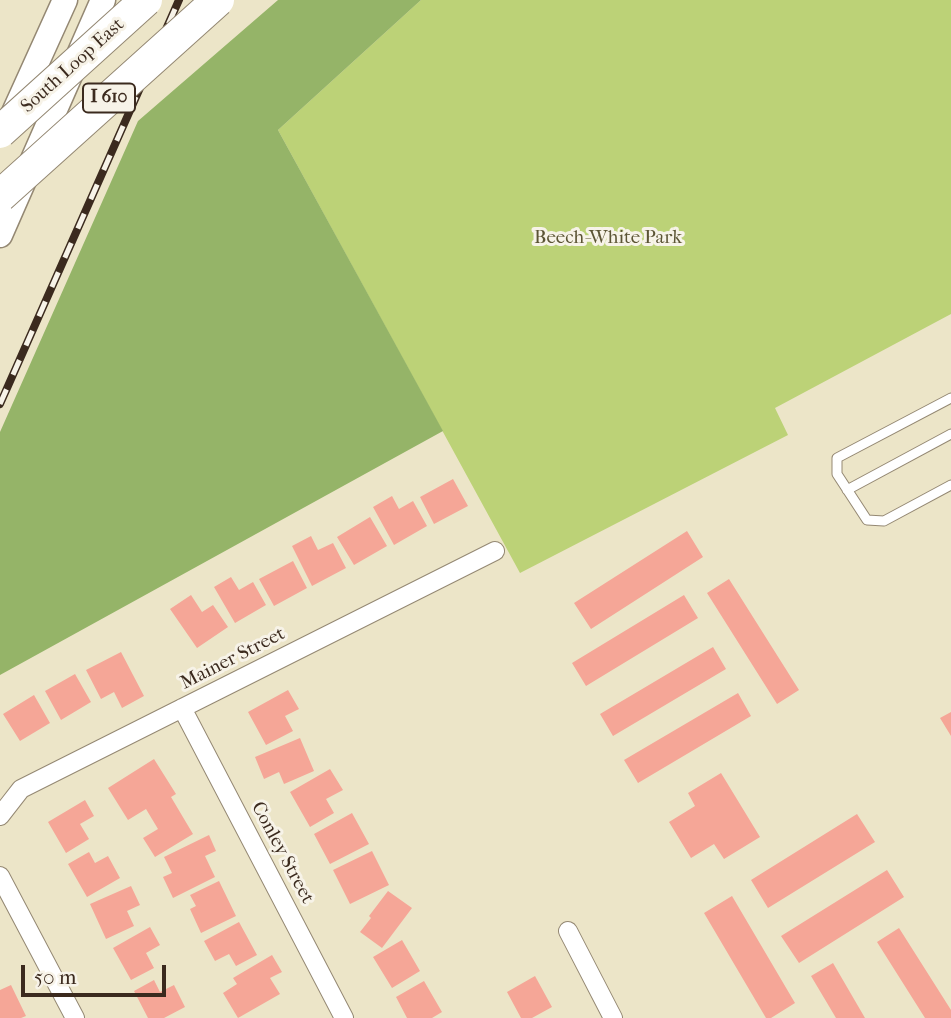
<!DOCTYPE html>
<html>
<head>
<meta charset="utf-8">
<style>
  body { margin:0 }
  #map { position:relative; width:951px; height:1018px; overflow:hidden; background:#ece5c8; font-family:"IM FELL French Canon",serif }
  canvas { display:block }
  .scale { position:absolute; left:21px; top:965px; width:145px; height:32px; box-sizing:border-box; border:4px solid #3b2a1e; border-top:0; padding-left:9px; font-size:21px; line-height:24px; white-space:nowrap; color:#3b2a1e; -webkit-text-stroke:5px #f7f3e8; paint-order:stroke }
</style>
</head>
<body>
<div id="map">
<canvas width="951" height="1018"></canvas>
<div class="scale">50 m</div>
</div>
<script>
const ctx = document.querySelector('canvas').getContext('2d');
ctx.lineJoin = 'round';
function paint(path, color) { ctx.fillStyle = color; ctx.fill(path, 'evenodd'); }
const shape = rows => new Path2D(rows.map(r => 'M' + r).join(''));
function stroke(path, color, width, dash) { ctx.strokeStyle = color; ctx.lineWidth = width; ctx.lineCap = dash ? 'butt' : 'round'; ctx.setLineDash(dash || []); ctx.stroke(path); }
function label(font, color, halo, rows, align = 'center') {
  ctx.font = font + ' "IM FELL French Canon",serif'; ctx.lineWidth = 6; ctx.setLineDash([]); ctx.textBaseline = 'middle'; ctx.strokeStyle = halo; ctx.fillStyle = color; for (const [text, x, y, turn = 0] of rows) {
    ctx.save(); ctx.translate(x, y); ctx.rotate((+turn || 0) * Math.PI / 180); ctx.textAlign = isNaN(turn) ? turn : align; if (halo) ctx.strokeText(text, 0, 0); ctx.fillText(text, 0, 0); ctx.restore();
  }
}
paint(shape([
  [421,0,951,0,951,314,775,408,788,435,520,573,278,130]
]), '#bcd277');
paint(shape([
  [278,0,421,0,278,130,443,431,0,675,0,432,138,121]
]), '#95b468');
paint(shape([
  [453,479,468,506,434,524,420,497],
  [392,496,399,509,413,501,427,526,394,545,373,507],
  [370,517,387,546,354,565,337,537],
  [687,531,703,557,591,629,574,603],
  [311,536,318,550,333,543,346,568,312,586,292,546],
  [293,561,307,588,274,606,259,579],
  [231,577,239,590,253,582,266,605,235,623,214,587],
  [729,579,799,690,777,704,707,593],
  [191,595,202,612,213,605,228,627,197,648,170,609],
  [684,595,698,618,586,686,572,663],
  [713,647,726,669,613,736,600,714],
  [121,652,144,696,122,708,114,692,101,699,86,670],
  [75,674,91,702,61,720,45,691],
  [288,690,299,709,285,716,293,731,266,745,248,712],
  [738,693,751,716,638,783,624,760],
  [34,695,50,723,20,741,3,714],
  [951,712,951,736,940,718],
  [300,738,314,771,284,784,279,772,264,779,255,757],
  [154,759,176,794,171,797,193,834,155,857,143,838,158,829,146,809,128,820,108,788],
  [330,769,343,790,326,799,334,813,310,827,290,792],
  [721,773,760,837,724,859,714,844,691,858,669,822,695,806,688,793],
  [85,800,94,816,80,824,89,839,66,853,48,822],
  [352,813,369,844,330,864,314,834],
  [857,814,875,842,768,908,751,880],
  [209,835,216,851,205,856,215,877,173,898,163,877,172,873,164,857],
  [372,851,389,885,350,904,333,870],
  [89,852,95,863,108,856,120,878,87,897,68,864],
  [887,870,904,897,799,963,781,936],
  [219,881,236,916,201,933,190,909,196,906,190,895],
  [131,886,140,905,127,911,134,926,106,939,90,904],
  [388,891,412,908,382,948,360,932,371,918,369,916],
  [732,896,795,1003,771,1018,766,1018,704,913],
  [239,922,257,955,236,966,229,954,215,961,204,941],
  [150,927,160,945,146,953,154,968,131,980,113,948],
  [899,928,951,1010,951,1018,925,1018,877,942],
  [402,940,420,971,392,988,373,957],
  [272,955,282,972,270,978,280,994,238,1018,223,993,237,984,233,978],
  [833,963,865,1018,836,1018,811,976],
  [535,976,552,1007,532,1018,521,1018,507,992],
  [154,980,160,992,174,985,185,1007,164,1018,148,1018,134,991],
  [424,981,442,1012,432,1018,407,1018,396,997],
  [11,985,26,1016,21,1018,0,1018,0,990]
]), '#f5a697');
const lane = shape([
  [951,398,837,458,837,474,867,520,884,521,951,485],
  [847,490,951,434]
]);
const street = shape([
  [182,708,344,1018],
  [0,816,21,789,495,551],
  [0,876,75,1018],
  [568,931,613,1018]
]);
const secondary = shape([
  [12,117,65,0],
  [0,235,103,0]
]);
stroke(lane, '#948873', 11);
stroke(street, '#948873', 20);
stroke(secondary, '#948873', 27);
stroke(lane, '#fff', 9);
stroke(street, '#fff', 18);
stroke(secondary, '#fff', 24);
const rail = shape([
  [0,404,179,0]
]);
stroke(rail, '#3b2a1e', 8);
stroke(rail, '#f7f3e8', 5, [16]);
const highwayBridge = shape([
  [0,132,146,0],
  [0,196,218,0]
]);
stroke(highwayBridge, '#948873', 34, []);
stroke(highwayBridge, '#fff', 32);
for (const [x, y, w] of [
  [109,98,52]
]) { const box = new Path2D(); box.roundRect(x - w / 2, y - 14.5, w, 29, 5); ctx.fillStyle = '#f7f3e8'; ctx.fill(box); stroke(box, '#3b2a1e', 2); }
label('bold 18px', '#3b2a1e', null, [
  ["I 610",109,98]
]);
label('19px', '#3b2a1e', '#f7f3e8', [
  ["South Loop East",73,66,-42],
  ["Mainer Street",233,659,-27],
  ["Conley Street",282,853,62]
]);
label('19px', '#5b5434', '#f7f3e8', [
  ["Beech-White Park",608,238]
]);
</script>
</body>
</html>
